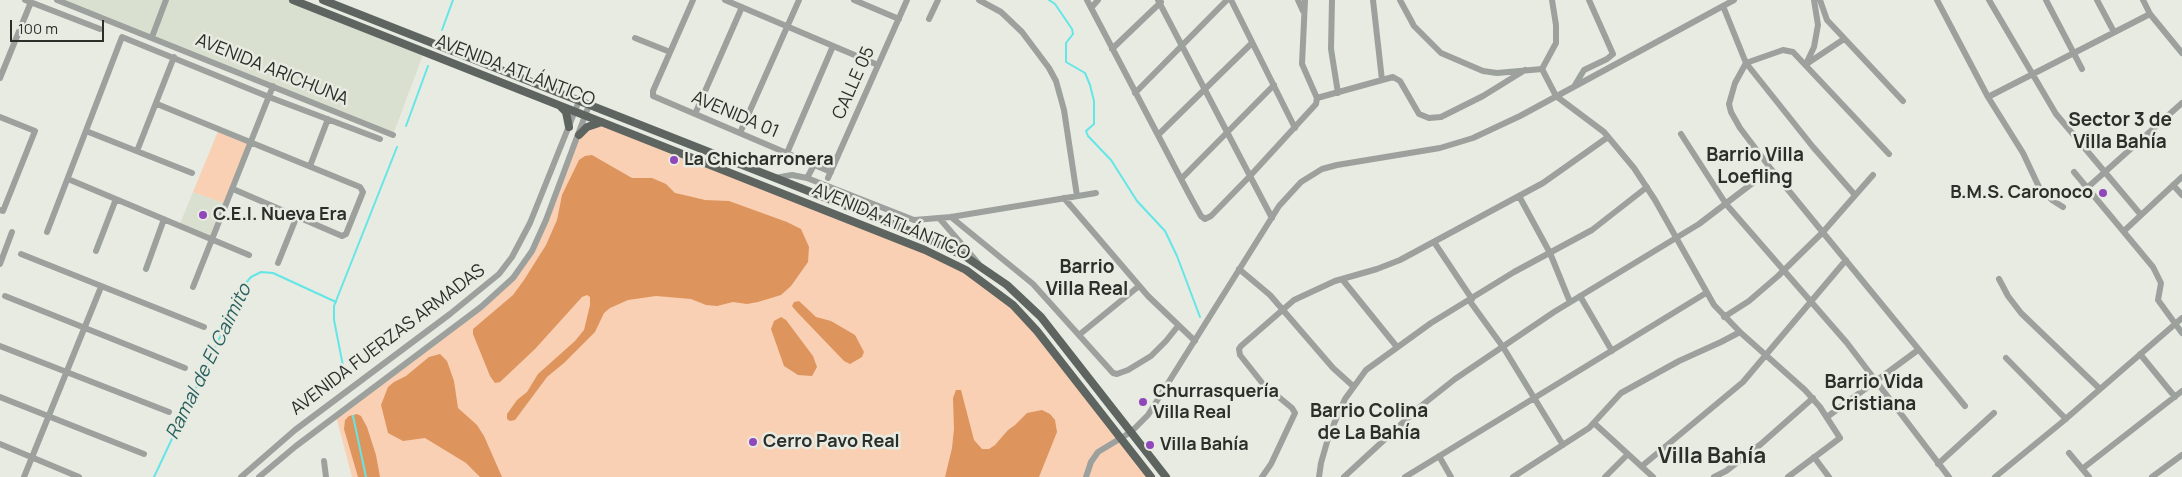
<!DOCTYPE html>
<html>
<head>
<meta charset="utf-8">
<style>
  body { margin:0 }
  #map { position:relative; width:2182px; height:477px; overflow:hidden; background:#e7ebe2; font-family:Manrope,sans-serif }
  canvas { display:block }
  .scale { position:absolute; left:10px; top:20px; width:94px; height:22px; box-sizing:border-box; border:2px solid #2c2e2a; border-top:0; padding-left:6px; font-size:15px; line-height:18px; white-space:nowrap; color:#2c2e2a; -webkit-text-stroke:4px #e7ebe2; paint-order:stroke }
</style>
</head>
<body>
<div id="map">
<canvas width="2182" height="477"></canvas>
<div class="scale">100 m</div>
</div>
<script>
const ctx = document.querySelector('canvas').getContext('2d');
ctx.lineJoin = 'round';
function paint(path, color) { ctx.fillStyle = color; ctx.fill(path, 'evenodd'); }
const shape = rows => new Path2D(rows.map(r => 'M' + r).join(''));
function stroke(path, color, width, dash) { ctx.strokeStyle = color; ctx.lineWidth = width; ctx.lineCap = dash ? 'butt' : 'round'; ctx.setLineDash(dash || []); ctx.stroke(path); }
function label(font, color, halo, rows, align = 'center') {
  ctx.font = font + ' Manrope,sans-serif'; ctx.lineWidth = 5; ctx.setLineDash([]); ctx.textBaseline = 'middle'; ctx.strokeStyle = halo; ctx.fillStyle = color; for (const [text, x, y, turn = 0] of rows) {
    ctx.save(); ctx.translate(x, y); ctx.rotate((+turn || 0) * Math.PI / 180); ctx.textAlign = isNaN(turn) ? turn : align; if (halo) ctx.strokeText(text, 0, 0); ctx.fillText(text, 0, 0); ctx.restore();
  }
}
paint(shape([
  [57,0,293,0,424,52,393,135],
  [193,192,226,204,212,240,179,226]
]), '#dae0d0');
paint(shape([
  [596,123,943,258,1013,305,1151,477,352,477,336,416,481,307,526,260,579,135],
  [219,129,251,142,226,204,193,192]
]), '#f9d0b4');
paint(shape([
  [592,155,632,178,652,178,666,184,675,193,684,195,705,200,729,201,787,222,801,229,809,247,808,262,791,286,781,295,758,302,747,304,733,302,717,306,706,305,691,299,656,296,628,300,610,308,604,313,595,332,564,363,547,377,515,420,510,421,507,419,507,414,517,400,527,392,538,374,575,341,584,330,590,305,590,297,587,295,582,297,535,349,500,382,495,383,490,376,473,334,473,329,513,295,524,280,546,245,557,220,562,195,579,160,585,156],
  [799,301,816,317,831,321,855,335,864,352,862,357,850,364,844,361,796,311,792,306,794,302],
  [781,317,786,320,813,356,817,367,812,376,798,375,784,366,771,329,774,321],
  [440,354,447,361,454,381,458,408,477,425,484,436,502,477,480,477,466,463,425,438,403,441,388,433,381,405,388,387,394,382,406,376,429,357],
  [956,390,961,390,974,440,982,449,989,449,995,445,1008,430,1015,425,1027,413,1042,410,1050,414,1055,420,1057,432,1039,477,945,477,952,448,954,429,953,398],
  [357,414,361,416,367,427,376,455,380,477,358,477,344,429,345,420,349,416]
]), '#de945d');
stroke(shape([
  [1049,0,1055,4,1072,29,1073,34,1066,43,1066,62,1085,73,1090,85,1094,101,1094,124,1086,131,1088,136,1111,160,1137,201,1165,231,1177,256,1200,317],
  [442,30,453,0],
  [406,126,428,66],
  [345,376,334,320,334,306,397,147],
  [353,416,366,477],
  [154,477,245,284,251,277,261,272,273,273,336,302]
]), '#64e6e7', 2);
stroke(shape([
  [25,0,100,29],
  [57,0,393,135],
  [693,0,653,91,653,96,831,172],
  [725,0,878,65],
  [854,0,899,19],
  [979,0,1001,12,1022,32,1049,68,1056,81,1064,110,1077,196],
  [1087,0,1191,198,1201,216,1205,219,1211,216,1250,176,1316,104,1317,98,1302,64,1305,0],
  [1158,0,1272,218],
  [1231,0,1295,128],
  [1298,0,1303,11],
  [1332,0,1331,49,1338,93],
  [1373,0,1382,80],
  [1400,0,1414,26,1441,53,1483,71,1497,73,1542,69],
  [1820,0,1827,20,1903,101],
  [1937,0,1988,97,2023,153,2039,187,2052,200,2063,207],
  [1989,0,2056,114,2141,215],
  [2046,0,2082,69],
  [2097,0,2114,32],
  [2143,0,2150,14,2182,53],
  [1723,6,1746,63,1813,147,1855,195],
  [1091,8,1098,0],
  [929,19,938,0],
  [152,37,166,0],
  [635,38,670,52],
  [1112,49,1161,2],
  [1808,63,1844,39],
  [1806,64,1814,47,1818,25,1814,0],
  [1542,69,1556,96,1604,132,1634,168,1655,200,1714,305,1741,333,1805,390,1820,407,1840,438,1788,477],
  [1542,69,1556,43,1556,25,1552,0],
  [0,78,31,2],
  [1575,85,1584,70,1607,59,1613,54,1589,0],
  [1135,93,1227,0],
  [1988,97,2150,14],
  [1317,98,1393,77,1400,81,1419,114,1429,118,1441,117,1483,96,1525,70],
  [157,104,360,187,363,192,346,234,342,236,233,189],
  [695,114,742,7],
  [0,117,35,131,3,211,0,210],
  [86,131,192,173],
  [740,133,799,0],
  [1681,134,1726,204,1847,343,1949,477],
  [1158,135,1252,43],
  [137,151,174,57],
  [787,153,833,46],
  [1889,154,1793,52,1783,50,1746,63,1735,83,1729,104,1731,112,1740,128,1771,169,1965,406],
  [310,166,328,119],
  [2074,172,2153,267,2161,283,2158,300,2182,333],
  [775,178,792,175,807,178,914,220,951,217,1096,193],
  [807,178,814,165],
  [828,178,907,0],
  [68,179,249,255],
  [1181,179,1274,85],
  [2173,185,2182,195],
  [2087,188,2182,103],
  [1519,196,1550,253,1570,302],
  [1064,198,1148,296,1195,341],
  [951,217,1033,284,1113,373,1117,374,1128,370,1151,356,1166,341,1178,326],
  [940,219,978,263],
  [2124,231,2182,177],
  [47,232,122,37,269,97,380,139],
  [1434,242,1472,299],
  [96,251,116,199],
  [21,254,204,327],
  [278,263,297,216],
  [0,264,12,232],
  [146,269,164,219],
  [1239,269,1270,295,1333,368,1353,386],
  [1342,279,1397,347],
  [1999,279,2008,296,2021,313,2100,389],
  [193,287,273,86],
  [5,296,185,368],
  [1580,296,1612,351],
  [1469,300,1503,347,1563,445],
  [1724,317,1749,301,1778,276,1823,232,1873,175],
  [1079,335,1139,286],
  [0,346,169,412],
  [2140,354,2175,397],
  [2006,358,2066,419],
  [0,397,144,454],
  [1827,417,1918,350],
  [1594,423,1653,477],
  [0,444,79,477],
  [2069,453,2089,477],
  [1439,456,1451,477],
  [1814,457,1829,477],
  [324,461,326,477],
  [1938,464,1994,413],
  [1642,466,1743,382,1846,260],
  [2082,469,2182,391],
  [24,477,101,287],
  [241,477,295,430,450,314,499,274,512,257,530,223,579,101],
  [259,477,296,446,481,307,513,278,532,251,546,220,589,105],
  [1086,477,1091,462,1098,452,1131,432,1148,415,1279,206,1301,182,1322,169,1337,165,1440,148,1473,138,1520,116,1734,0],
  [1262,477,1271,464,1295,413,1292,408,1263,384,1240,355,1239,349,1241,346,1294,300,1335,281,1377,269,1400,260,1543,183,1608,137],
  [1319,477,1321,463,1329,435,1345,399,1366,370,1431,323,1514,272,1592,230,1647,187],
  [1344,477,1421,406,1455,379,1554,312,1699,224,1771,169],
  [1405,477,1706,293],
  [1513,477,1589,428,1621,393,1679,361,1721,342,1740,332],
  [1605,477,1628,454],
  [1714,477,1726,471,1761,444,1813,398],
  [1995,477,2061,423,2182,318],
  [2152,477,2182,455]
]), '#9ca19e', 6);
stroke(shape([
  [293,0,925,250,966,270,1013,305,1037,331,1151,477],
  [323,0,915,233,966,257,1007,285,1041,317,1166,477],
  [561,107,566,112,569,127],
  [579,135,587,127,602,122]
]), '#5e6561', 8);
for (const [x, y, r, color] of [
  [674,160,5,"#9047b9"],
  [2103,193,5,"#9047b9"],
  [203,215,5,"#9047b9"],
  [1143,402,5,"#9047b9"],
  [753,442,5,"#9047b9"],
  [1150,445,5,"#9047b9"]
]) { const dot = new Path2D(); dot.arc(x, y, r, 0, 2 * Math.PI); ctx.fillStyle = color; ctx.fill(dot); stroke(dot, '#e7ebe2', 2); }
label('18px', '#2c2e2a', '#e7ebe2', [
  ["AVENIDA ARICHUNA",272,70,22],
  ["AVENIDA ATLÁNTICO",515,71,21],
  ["CALLE 05",854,83,-66],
  ["AVENIDA 01",735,115,23],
  ["AVENIDA ATLÁNTICO",891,222,23],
  ["AVENIDA FUERZAS ARMADAS",388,340,-37]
]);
label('bold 18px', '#2c2e2a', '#e7ebe2', [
  ["La Chicharronera",684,160],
  ["B.M.S. Caronoco",2093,193,"right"],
  ["C.E.I. Nueva Era",213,215],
  ["Churrasquería",1153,392],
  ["Villa Real",1153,413],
  ["Cerro Pavo Real",763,442],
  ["Villa Bahía",1160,445]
], 'left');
label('bold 19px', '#2c2e2a', '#e7ebe2', [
  ["Sector 3 de",2120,121],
  ["Villa Bahía",2120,143],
  ["Barrio Villa",1755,156],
  ["Loefling",1755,178],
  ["Barrio",1087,268],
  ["Villa Real",1087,290],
  ["Barrio Vida",1874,383],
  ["Cristiana",1874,405],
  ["Barrio Colina",1369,412],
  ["de La Bahía",1369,434]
]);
label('italic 19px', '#2a6161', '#e7ebe2', [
  ["Ramal de El Caimito",209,362,-64]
]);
label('bold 22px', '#2c2e2a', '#e7ebe2', [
  ["Villa Bahía",1712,457]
]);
</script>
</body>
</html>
